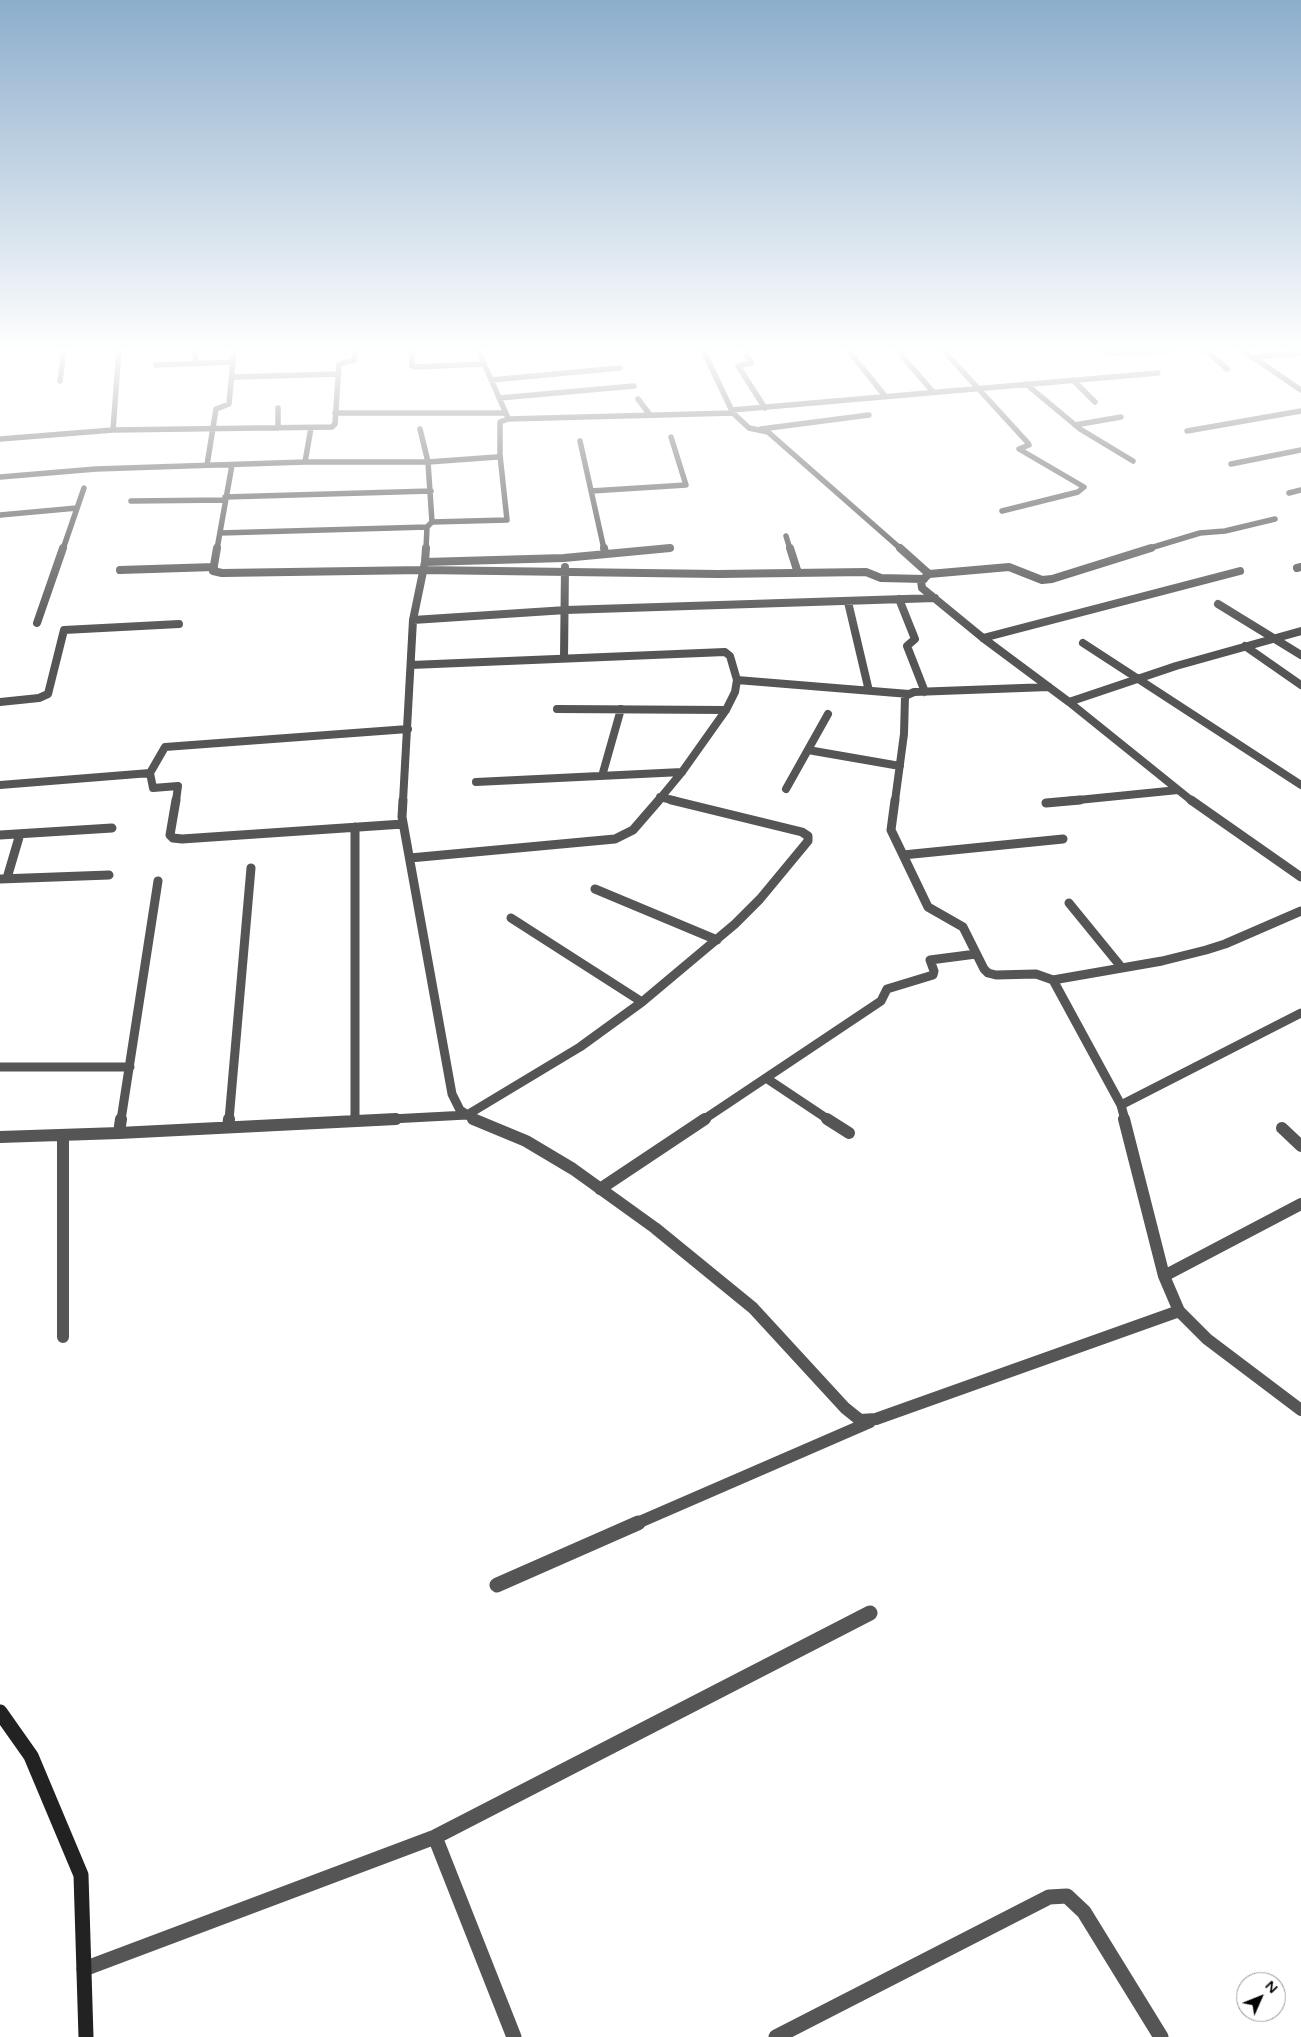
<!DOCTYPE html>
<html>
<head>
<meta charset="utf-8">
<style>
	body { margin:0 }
	#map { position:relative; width:1301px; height:2037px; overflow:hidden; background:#fff; font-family:"Varela Round",sans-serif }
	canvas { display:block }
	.north { position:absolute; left:1236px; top:1972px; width:50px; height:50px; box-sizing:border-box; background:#fff; border:1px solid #999; border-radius:50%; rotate:46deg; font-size:14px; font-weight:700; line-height:20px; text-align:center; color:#000 }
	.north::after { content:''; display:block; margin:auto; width:18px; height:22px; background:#000; clip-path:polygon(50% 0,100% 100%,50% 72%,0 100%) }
</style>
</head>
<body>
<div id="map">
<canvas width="1301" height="2037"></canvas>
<div class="north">N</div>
</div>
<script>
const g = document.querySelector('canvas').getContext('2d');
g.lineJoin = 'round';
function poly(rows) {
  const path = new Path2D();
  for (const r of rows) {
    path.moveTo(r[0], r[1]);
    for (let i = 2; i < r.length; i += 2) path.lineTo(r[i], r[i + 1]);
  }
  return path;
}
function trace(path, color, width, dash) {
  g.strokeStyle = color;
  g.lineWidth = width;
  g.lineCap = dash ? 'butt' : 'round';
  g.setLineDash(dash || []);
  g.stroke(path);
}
trace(poly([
	[412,350,412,366,415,367,484,364],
	[478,350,508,418],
	[703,350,733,413,749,428,768,432,901,549],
	[744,350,751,363,738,366,765,408],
	[848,350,885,396],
	[897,350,933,392],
	[943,350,1028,443,1029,445,1019,449,1084,487,1078,492,1002,511],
	[1102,350,1113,353,1171,350],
	[1206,350,1227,369],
	[1242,350,1301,390],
	[1252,357,1301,353],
	[195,364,196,350],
	[156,365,233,362],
	[233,377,339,374],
	[491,380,620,368],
	[1073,380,1095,402],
	[60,381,64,350],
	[1026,384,1080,429,1133,461],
	[499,398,634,386],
	[638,399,650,415],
	[278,408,278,428],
	[732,410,1158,373],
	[335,413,505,413],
	[1075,425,1121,417],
	[761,429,869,415],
	[113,430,119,350],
	[1187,431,1301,411],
	[0,439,113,430,332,427,335,424,339,364,355,360,355,350],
	[580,441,604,549],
	[305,462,311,428],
	[1231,464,1301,450],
	[207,465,216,409,229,404,234,350],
	[0,477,96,469,305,462,428,462,420,429],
	[591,491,686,485,671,437],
	[1289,493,1301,490],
	[225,497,431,491],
	[131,501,225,500],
	[0,515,77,508],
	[432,522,507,520,500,455],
	[220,533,427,527],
	[786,536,790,549],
	[63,549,84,488],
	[217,549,232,465],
	[426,549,427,527,432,522,428,462,497,457,500,455,500,422,508,419,733,413],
	[657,549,671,548],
	[1147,549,1200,533,1225,531,1275,519]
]), '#555', 5.5);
trace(poly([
	[217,548,213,571,222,573,423,570,718,574,866,572,881,578,924,579],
	[604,548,605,553],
	[790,548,798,573],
	[900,548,929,574,921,581,922,588,983,638,1069,702,1192,801],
	[425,562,564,558,670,548],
	[1297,568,1301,567],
	[120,570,214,567],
	[929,574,1009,567,1042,580,1052,579,1151,548],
	[899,599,915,639,907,646,925,692],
	[848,602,869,691],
	[1218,604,1301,655],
	[413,620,566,610,935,598],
	[37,623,63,548],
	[983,638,1240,571],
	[1083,643,1301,785],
	[1245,646,1301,685],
	[564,658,565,567],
	[411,665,725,652,730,656,737,680,735,692,726,710,682,772,658,801],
	[737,680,909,694],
	[0,702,39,698,48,694,64,630,179,624],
	[1069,702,1176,666,1301,631],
	[557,709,726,710],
	[808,750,900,766],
	[602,776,621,709],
	[476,782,682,772],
	[0,785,150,773],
	[786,789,828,714],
	[660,797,676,801],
	[176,801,178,786,153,788,150,773,165,747,408,729],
	[403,801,413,620,425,562,426,548],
	[895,801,904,734,905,696,914,692,1049,687],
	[1068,801,1178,790]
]), '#555', 8);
trace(poly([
	[176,800,170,835,173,838,182,839,403,824],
	[403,800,402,817,452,1094,460,1110,475,1120],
	[895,800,891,830,928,907,963,927,984,969,988,973,996,975,1036,974,1053,980,1121,1105,1125,1120],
	[1191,800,1301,877],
	[1046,803,1080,800],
	[355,827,355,1120],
	[0,835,112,828],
	[903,855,1063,839],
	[410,858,615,839,633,830,659,800],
	[7,878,20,834],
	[0,879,109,875],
	[595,889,717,940],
	[1069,903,1122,968],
	[511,918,642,1002],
	[1053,980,1162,961,1206,950,1225,944,1301,911],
	[0,1067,130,1067],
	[766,1078,829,1120],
	[1121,1105,1301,1013],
	[121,1120,158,881],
	[229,1120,251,868],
	[372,1120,467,1115,580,1047,642,1002,735,924,760,899,808,841,808,836,802,832,671,800],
	[703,1120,881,1001,887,989,933,975,934,971,930,960,976,954]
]), '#555', 9);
trace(poly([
	[355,1119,355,1121],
	[473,1119,526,1141,573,1169,655,1228,753,1308,845,1408,860,1420,876,1419,1179,1311],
	[827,1119,849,1133],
	[1124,1119,1164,1276,1179,1311,1207,1339,1301,1410],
	[228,1127,229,1119],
	[1282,1128,1301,1146],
	[119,1133,121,1119],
	[63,1135,63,1337],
	[0,1137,119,1133,396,1119],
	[600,1189,705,1119],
	[1164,1276,1301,1204],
	[635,1524,870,1422]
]), '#555', 12);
trace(poly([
	[497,1585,638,1523],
	[435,1837,514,2037],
	[84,1969,435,1837,870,1613],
	[776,2037,1049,1897,1067,1896,1084,1912,1161,2037]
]), '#555', 15);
trace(poly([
	[0,1712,31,1756,81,1875,86,2037]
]), '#222', 15);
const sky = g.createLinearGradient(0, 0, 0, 636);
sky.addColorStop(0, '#8cadcc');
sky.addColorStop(0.55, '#fff');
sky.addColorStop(1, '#ffffff00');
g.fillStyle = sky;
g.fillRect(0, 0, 1301, 636);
</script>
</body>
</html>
